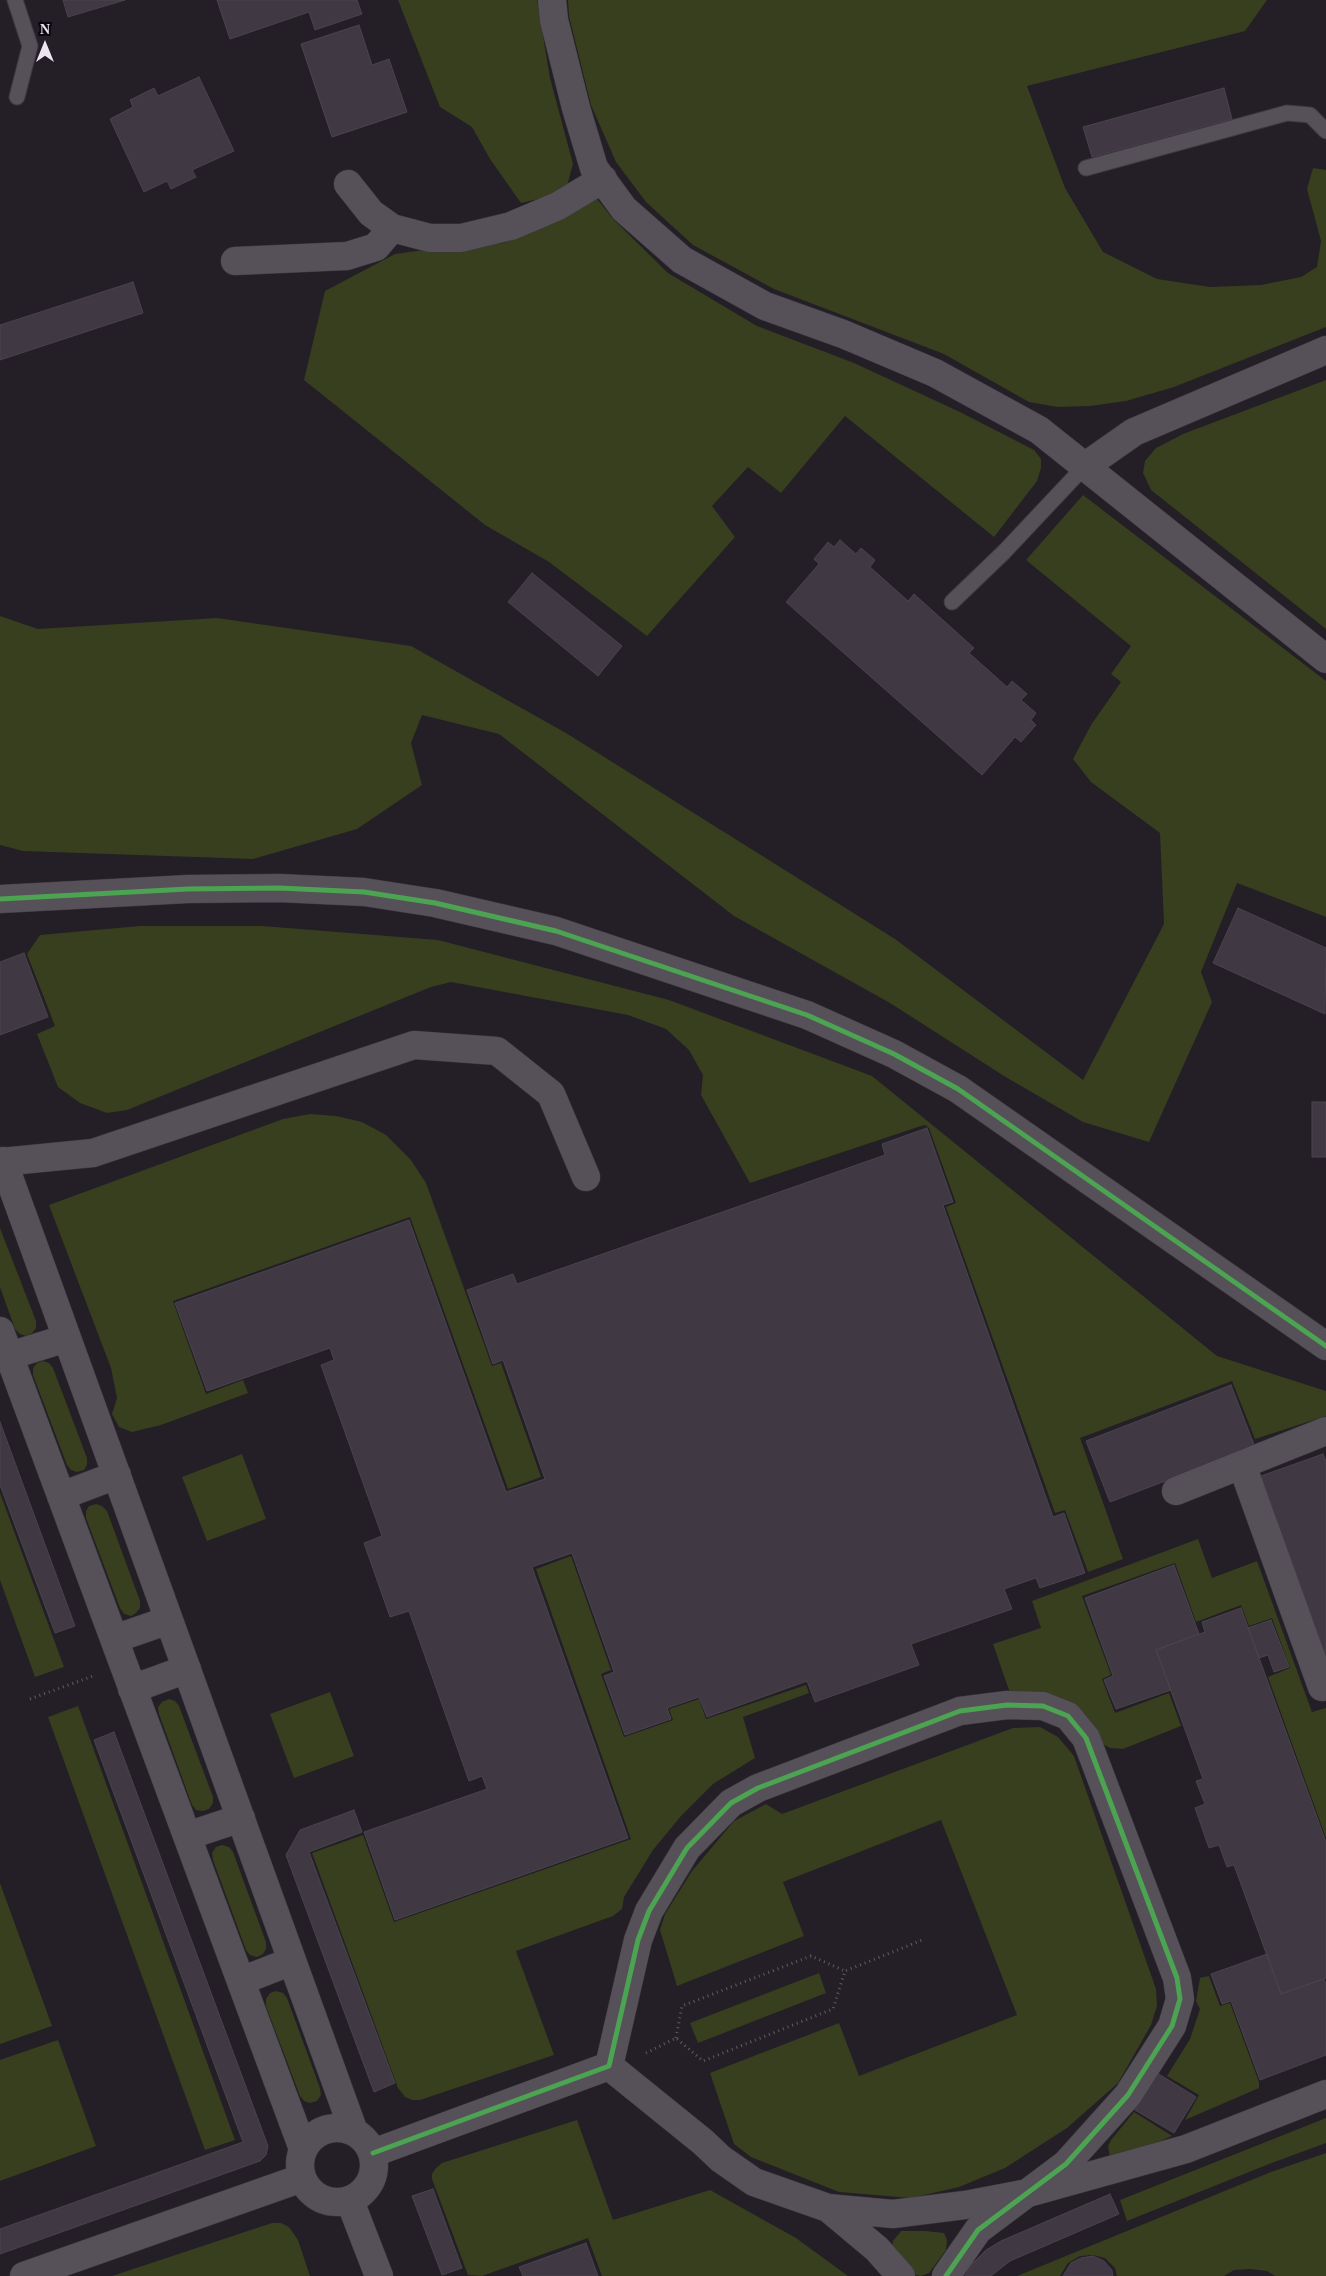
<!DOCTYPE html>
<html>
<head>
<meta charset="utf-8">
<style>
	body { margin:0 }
	#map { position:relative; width:1326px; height:2276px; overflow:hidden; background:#241e26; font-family:"Times New Roman",serif }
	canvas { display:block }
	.north { position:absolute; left:20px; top:20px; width:50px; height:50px; -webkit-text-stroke:4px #0b070e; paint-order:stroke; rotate:0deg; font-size:14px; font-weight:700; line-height:20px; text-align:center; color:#ede5f0 }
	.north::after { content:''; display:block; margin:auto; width:18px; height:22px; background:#ede5f0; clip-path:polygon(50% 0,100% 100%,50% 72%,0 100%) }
</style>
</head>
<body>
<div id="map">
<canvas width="1326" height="2276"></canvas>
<div class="north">N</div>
</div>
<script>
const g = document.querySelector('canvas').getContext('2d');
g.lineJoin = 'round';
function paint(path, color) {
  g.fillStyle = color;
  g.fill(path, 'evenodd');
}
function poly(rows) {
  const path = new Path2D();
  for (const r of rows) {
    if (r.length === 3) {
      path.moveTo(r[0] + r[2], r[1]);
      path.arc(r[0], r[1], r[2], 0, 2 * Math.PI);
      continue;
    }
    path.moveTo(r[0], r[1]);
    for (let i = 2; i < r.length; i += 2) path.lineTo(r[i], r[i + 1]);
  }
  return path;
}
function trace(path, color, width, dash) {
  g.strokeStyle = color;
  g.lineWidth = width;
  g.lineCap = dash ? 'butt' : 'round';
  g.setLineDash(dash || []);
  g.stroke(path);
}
paint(poly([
	[398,0,537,0,550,78,573,164,567,186,543,198,521,203,490,159,472,127,440,107],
	[568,0,1267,0,1245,31,1027,86,1065,188,1103,252,1157,279,1210,287,1261,285,1301,277,1317,267,1321,241,1307,189,1313,168,1326,170,1326,327,1174,387,1126,401,1090,406,1058,407,1029,402,944,354,774,289,693,245,646,202,616,162,591,105,569,16],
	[597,199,614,220,668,273,757,326,854,363,960,412,1034,450,1041,459,1041,468,1037,481,994,537,845,416,781,493,748,467,712,506,735,537,647,636,549,562,485,525,304,380,325,291,395,254,424,250,504,243,557,221],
	[1326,380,1326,629,1151,490,1143,473,1145,461,1156,448,1183,434],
	[1083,495,1326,681,1326,917,1237,883,1201,972,1212,1002,1149,1142,1083,1122,1004,1076,890,1003,734,916,499,734,422,715,411,743,422,785,357,829,253,859,23,851,0,845,0,616,38,629,217,618,411,646,566,733,895,939,1083,1080,1164,924,1160,833,1091,782,1073,759,1091,725,1121,682,1111,674,1131,646,1026,560],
	[140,926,262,926,438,940,669,1000,872,1076,1217,1356,1326,1391,1326,1416,1255,1439,1232,1381,1080,1438,1123,1559,1088,1572,1065,1510,1055,1513,946,1207,956,1203,929,1128,927,1126,924,1125,750,1183,701,1095,703,1075,689,1050,666,1029,628,1015,451,982,431,987,127,1110,107,1113,80,1103,58,1087,37,1034,55,1026,27,954,40,935],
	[310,1114,336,1116,362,1122,386,1135,411,1160,426,1183,492,1366,501,1363,541,1477,508,1489,410,1217,173,1301,206,1394,243,1380,248,1393,161,1425,132,1432,119,1427,112,1414,117,1398,111,1368,49,1205,283,1119],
	[0,1228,36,1321,36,1328,32,1333,26,1336,20,1334,15,1329,0,1287],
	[43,1361,49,1363,53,1368,87,1458,87,1465,84,1470,77,1472,71,1470,67,1465,33,1375,33,1368,37,1363],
	[242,1454,266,1519,207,1541,182,1477],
	[0,1493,64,1667,35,1677,0,1580],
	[96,1504,102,1506,107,1511,140,1601,140,1608,136,1613,131,1616,124,1614,120,1608,86,1518,86,1511,89,1506],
	[1198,1539,1212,1578,1257,1561,1312,1712,1326,1708,1326,1838,1268,1677,1290,1668,1272,1618,1249,1626,1241,1605,1196,1622,1175,1563,1082,1596,1111,1675,1102,1679,1115,1713,1169,1693,1181,1726,1123,1749,1110,1748,1010,1693,993,1644,1041,1628,1032,1601],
	[571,1556,611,1670,601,1674,624,1737,673,1720,669,1709,699,1699,706,1719,806,1685,809,1693,743,1717,755,1758,713,1784,681,1816,653,1850,624,1897,622,1909,613,1916,516,1951,554,2055,420,2100,412,2100,405,2097,398,2088,312,1853,363,1835,394,1922,631,1839,536,1569],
	[330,1692,354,1756,294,1778,270,1714],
	[169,1699,175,1701,179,1706,213,1797,213,1803,209,1809,203,1811,196,1810,192,1805,159,1714,158,1707,162,1702],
	[78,1706,235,2140,205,2150,48,1717],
	[1040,1727,1058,1737,1074,1756,1156,1989,1157,2006,1151,2025,1118,2083,1067,2128,1005,2168,959,2187,911,2198,839,2192,751,2157,734,2144,710,2073,839,2023,859,2076,1017,2015,941,1820,783,1882,804,1936,677,1986,660,1930,665,1914,692,1871,734,1821,766,1804,782,1814,1013,1728],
	[222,1845,229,1847,233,1852,266,1942,266,1949,263,1954,257,1957,250,1955,246,1950,213,1860,212,1853,216,1847],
	[0,1883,52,2026,0,2044],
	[819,1973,826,1993,698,2043,690,2023],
	[1209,1976,1220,2006,1230,2003,1259,2082,1259,2088,1185,2120,1199,2095,1167,2076,1190,2039,1200,2009,1196,2001,1200,1978],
	[276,1991,283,1993,287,1998,320,2088,321,2095,317,2101,310,2103,304,2101,300,2096,266,2006,266,1999,270,1993],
	[58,2040,96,2146,0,2181,0,2060],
	[1134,2112,1172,2136,1124,2157,1110,2157,1108,2146,1111,2140],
	[1326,2118,1326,2143,1269,2164,1127,2221,1120,2200],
	[577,2120,613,2220,710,2190,796,2238,848,2276,602,2276,588,2238,482,2276,468,2275,432,2179,432,2174,436,2168,442,2163],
	[1326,2153,1326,2276,1275,2276,1267,2271,1250,2269,1234,2270,1224,2276,1117,2276,1115,2268,1105,2258,1093,2255,1080,2256,1068,2263,1060,2276,1017,2276,1271,2172],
	[272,2223,281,2223,289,2227,298,2240,310,2276,112,2276],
	[901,2231,925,2231,944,2233,947,2240,946,2250,929,2273,921,2276,910,2274,892,2247,893,2241]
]), '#373f1e');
const building = poly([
	[63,0,125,0,68,17,63,0],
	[217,0,357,0,362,14,315,30,309,12,230,39,217,0],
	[359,25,372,65,389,59,407,112,332,137,301,44,359,25],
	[199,77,234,151,192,170,196,177,171,189,167,181,144,192,110,119,133,107,130,100,154,88,158,96,199,77],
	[1224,88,1232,119,1092,157,1083,127,1224,88],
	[133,282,143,313,0,360,0,325,133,282],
	[840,540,856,554,861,548,875,560,870,567,908,601,914,594,974,648,969,653,1007,687,1012,681,1027,694,1021,700,1036,713,1031,720,1036,725,1021,742,1015,737,982,775,786,602,819,564,814,559,828,542,834,547,840,540],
	[532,573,622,646,598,676,508,602,532,573],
	[1238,908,1326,948,1325,1014,1213,963,1238,908],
	[24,953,48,1017,0,1035,0,962,24,953],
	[1312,1102,1326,1102,1326,1157,1312,1157,1312,1102],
	[927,1128,953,1202,943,1205,1053,1517,1064,1513,1085,1573,1040,1588,1036,1578,1004,1589,1012,1609,911,1644,919,1665,815,1702,807,1681,707,1717,699,1697,667,1708,671,1719,625,1735,604,1676,614,1672,572,1553,532,1567,628,1838,395,1920,364,1832,487,1789,482,1776,469,1781,409,1611,390,1617,364,1543,382,1536,321,1365,334,1360,330,1348,207,1391,175,1303,409,1220,506,1492,545,1479,503,1360,493,1364,467,1290,513,1274,517,1284,885,1155,882,1144,927,1128],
	[1231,1385,1255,1447,1110,1502,1086,1441,1231,1385],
	[0,1422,75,1626,55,1633,0,1485,0,1422],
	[1323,1454,1326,1461,1326,1656,1261,1476,1323,1454],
	[1174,1565,1199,1634,1156,1650,1171,1690,1116,1709,1104,1680,1113,1676,1085,1598,1174,1565],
	[1241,1608,1326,1842,1326,1978,1281,1994,1234,1865,1227,1867,1219,1845,1209,1848,1195,1808,1205,1804,1196,1781,1203,1779,1156,1650,1205,1632,1202,1622,1241,1608],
	[1271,1620,1289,1667,1274,1672,1268,1655,1259,1658,1248,1628,1271,1620],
	[114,1732,268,2146,266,2155,260,2161,0,2254,0,2229,243,2142,94,1740,114,1732],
	[354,1810,362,1832,309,1852,395,2083,374,2092,286,1855,300,1830,354,1810],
	[1267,1954,1281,1994,1324,1979,1326,1984,1326,2055,1260,2080,1231,2001,1222,2004,1211,1974,1267,1954],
	[1157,2073,1196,2097,1174,2133,1135,2110,1157,2073],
	[433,2189,462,2268,442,2275,412,2196,433,2189],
	[1110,2194,1119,2214,1010,2261,991,2276,965,2276,971,2265,986,2250,1001,2241,1110,2194],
	[586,2243,598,2276,523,2276,519,2267,586,2243],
	[1093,2256,1104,2261,1112,2270,1113,2276,1063,2276,1071,2263,1081,2258,1093,2256]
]);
paint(building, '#403843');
trace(building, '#4a444c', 1);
const service = poly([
	[15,0,30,46,17,97],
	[1086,168,1287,113,1310,115,1326,131],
	[952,602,1004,552,1084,467]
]);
const minor = poly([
	[552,0,554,20,576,108,594,168,624,209,682,260,765,306,843,334,935,373,1039,430,1326,659],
	[348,184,371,213,392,228,430,238,461,238,511,226,558,206,603,179],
	[235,261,347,256,376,247,392,228],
	[1084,467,1134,432,1326,350],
	[3,1161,354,2132],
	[0,1162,93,1153,414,1045,497,1051,551,1094,586,1177],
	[0,1331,303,2149],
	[9,1356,67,1338],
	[1242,1465,1322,1687],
	[1176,1491,1326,1431],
	[61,1496,117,1475],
	[114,1639,169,1620],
	[132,1689,187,1669],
	[187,1836,241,1818],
	[241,1981,292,1961],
	[609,2066,703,2142,721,2159,754,2182,828,2208,893,2214,965,2205,1028,2193,1186,2149,1326,2094],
	[337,2165,37],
	[373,2153,609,2066,638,1940,649,1911,687,1848,731,1803,758,1788,960,1711,1007,1705,1043,1706,1068,1716,1086,1738,1177,1978,1180,1999,1172,2026,1128,2095,1066,2164,978,2230,946,2276],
	[350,2201,379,2276],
	[828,2208,877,2249,901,2276],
	[24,2276,302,2178]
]);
const tertiary = poly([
	[0,899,188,889,279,888,364,892,435,903,556,931,807,1015,894,1054,958,1089,1326,1346]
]);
trace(service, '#3e3940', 17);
trace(minor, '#3e3940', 29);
trace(tertiary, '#3e3940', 29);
trace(poly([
	[30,1699,93,1676],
	[676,2038,682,2006,811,1956,845,1971],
	[646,2053,676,2038,703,2061,833,2009,845,1971,925,1939]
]), '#605c62', 3, [1, 4]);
trace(service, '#565058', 15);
trace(minor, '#565058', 28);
trace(tertiary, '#565058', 28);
trace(poly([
	[0,899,188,889,279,888,364,892,435,903,556,931,807,1015,894,1054,958,1089,1326,1346],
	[373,2153,609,2066,638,1940,649,1911,687,1848,731,1803,758,1788,960,1711,1007,1705,1043,1706,1068,1716,1086,1738,1177,1978,1180,1999,1172,2026,1128,2095,1066,2164,978,2230,946,2276]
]), '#4ca352', 5);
</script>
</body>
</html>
